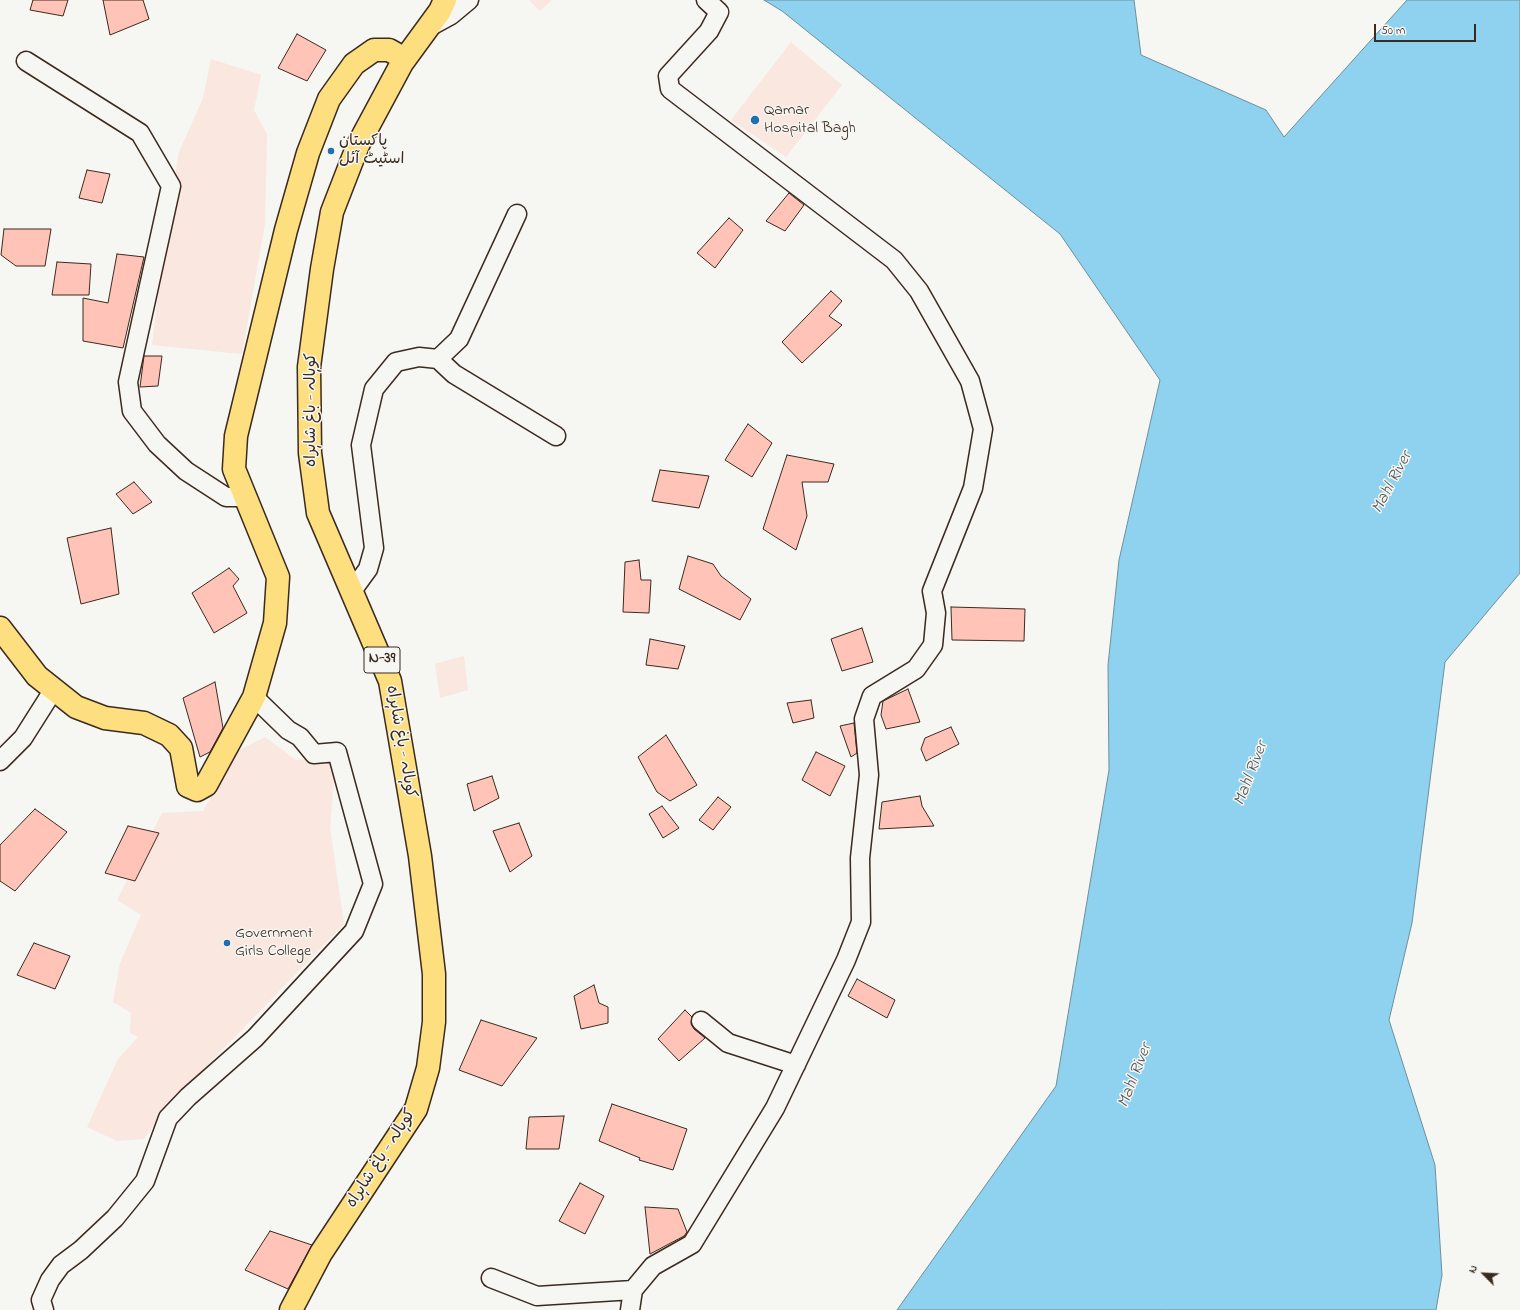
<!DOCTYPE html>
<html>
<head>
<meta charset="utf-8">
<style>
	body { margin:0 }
	#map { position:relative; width:1520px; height:1310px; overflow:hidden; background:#f6f6f2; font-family:"Indie Flower",sans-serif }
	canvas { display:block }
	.north { position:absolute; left:1464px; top:1254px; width:40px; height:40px; -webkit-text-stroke:3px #f6f6f2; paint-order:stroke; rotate:294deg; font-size:11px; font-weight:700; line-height:16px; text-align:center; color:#3b2a1e }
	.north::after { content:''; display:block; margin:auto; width:14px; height:18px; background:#3b2a1e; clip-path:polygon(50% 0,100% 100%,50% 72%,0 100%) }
	.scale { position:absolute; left:1374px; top:24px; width:102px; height:18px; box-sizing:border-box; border:2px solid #3b2a1e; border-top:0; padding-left:5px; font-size:12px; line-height:14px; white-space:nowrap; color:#3b2a1e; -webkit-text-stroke:3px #f6f6f2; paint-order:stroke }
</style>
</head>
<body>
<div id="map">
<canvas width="1520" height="1310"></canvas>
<div class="north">N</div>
<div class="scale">50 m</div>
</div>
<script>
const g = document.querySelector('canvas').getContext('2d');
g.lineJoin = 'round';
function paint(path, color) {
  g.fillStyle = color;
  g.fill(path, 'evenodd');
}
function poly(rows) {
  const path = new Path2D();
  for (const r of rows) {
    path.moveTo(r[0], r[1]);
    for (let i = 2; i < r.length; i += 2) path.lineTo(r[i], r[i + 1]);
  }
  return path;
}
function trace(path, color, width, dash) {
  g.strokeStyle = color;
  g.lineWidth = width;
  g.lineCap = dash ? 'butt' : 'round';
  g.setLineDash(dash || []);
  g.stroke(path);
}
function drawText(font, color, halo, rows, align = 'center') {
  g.font = font + ' "Indie Flower","Playpen Sans Arabic",sans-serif';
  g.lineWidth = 3;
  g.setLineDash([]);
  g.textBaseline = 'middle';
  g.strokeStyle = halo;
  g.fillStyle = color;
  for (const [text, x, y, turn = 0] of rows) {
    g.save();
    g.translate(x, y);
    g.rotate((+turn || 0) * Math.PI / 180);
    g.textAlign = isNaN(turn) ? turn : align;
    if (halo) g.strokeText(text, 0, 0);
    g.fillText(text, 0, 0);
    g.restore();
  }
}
paint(poly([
	[529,0,552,0,540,11],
	[791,42,842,85,786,157,731,120],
	[211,59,261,75,254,110,267,134,265,224,242,354,152,345,164,244,179,152,203,98],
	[464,656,468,690,440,698,435,664],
	[265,737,296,760,336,756,330,827,344,924,165,1109,144,1139,117,1141,87,1127,118,1059,138,1037,130,1033,131,1013,113,1002,120,963,141,915,117,900,162,813,203,811,238,751]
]), '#f9e7e0');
const water = poly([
	[764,0,1134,0,1141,55,1266,110,1284,137,1407,0,1520,0,1520,573,1445,662,1412,923,1389,1020,1435,1165,1442,1275,1436,1310,897,1310,1056,1086,1109,770,1108,665,1119,560,1160,380,1060,234,782,11,764,0]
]);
paint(water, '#8ed2ef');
trace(water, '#6d8f9b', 1);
const building = poly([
	[33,0,68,0,63,16,30,10,33,0],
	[103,0,143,0,149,19,110,35,103,0],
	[297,34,326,50,307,81,278,68,297,34],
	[87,170,110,174,102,203,79,198,87,170],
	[789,193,804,205,785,231,766,221,789,193],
	[729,218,743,230,715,268,697,253,729,218],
	[4,229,51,229,45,266,16,266,1,255,4,229],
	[117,254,144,257,123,348,83,341,83,298,108,303,117,254],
	[57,262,91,264,89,295,52,295,57,262],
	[831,291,842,301,829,316,842,325,802,363,782,342,831,291],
	[144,356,162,356,158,386,140,387,144,356],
	[748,424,772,443,752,477,725,460,748,424],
	[787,455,834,464,828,482,802,482,807,516,796,550,763,529,787,455],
	[660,470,709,476,699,508,652,501,660,470],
	[134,482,152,502,133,514,116,494,134,482],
	[111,528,119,594,81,604,67,538,111,528],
	[688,556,713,564,721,576,751,599,740,620,679,589,688,556],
	[639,560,641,580,651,580,649,613,623,612,625,562,639,560],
	[229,568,239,579,233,586,247,613,214,633,192,593,229,568],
	[951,607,1025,609,1024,641,952,640,951,607],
	[862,628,873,662,842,671,831,639,862,628],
	[650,639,685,646,678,669,646,665,650,639],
	[215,682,223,728,210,752,200,757,183,698,215,682],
	[908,689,920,722,886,729,881,715,883,701,908,689],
	[811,700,814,718,793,723,787,703,811,700],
	[854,723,857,753,851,757,840,726,854,723],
	[951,727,959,744,926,761,921,749,925,738,951,727],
	[666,735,697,785,670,801,657,792,638,757,666,735],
	[816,752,845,766,830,796,802,780,816,752],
	[492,776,499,798,474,811,467,784,492,776],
	[920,796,922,806,934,826,879,829,882,802,920,796],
	[718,797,731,807,713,830,699,820,718,797],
	[662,806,679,828,663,838,649,814,662,806],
	[35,809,67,832,15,891,0,881,0,845,35,809],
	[519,823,532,856,510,872,493,831,519,823],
	[128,826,159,833,135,881,105,873,128,826],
	[34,943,70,956,55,989,17,975,34,943],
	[857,979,895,1000,887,1018,848,996,857,979],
	[594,985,599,1003,608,1007,608,1023,581,1029,574,996,594,985],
	[685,1010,692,1017,691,1024,694,1029,705,1038,679,1061,658,1039,685,1010],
	[481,1020,537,1038,502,1086,459,1070,481,1020],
	[612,1104,687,1129,673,1170,639,1160,640,1158,599,1141,612,1104],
	[564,1116,559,1149,526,1149,529,1117,564,1116],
	[580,1183,604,1196,585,1234,559,1221,580,1183],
	[645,1207,678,1209,687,1232,684,1236,650,1254,645,1207],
	[270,1231,312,1245,288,1289,245,1270,270,1231]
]);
paint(building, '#ffc4b7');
trace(building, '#3b2a1e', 1);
const minor = poly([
	[429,27,451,15,469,0],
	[26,61,140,133,171,186,128,382,132,411,157,444,186,471,226,497,246,497],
	[438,359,459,339,517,214],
	[352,591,368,569,374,548,361,445,374,389,396,362,419,357,438,359,454,374,556,436],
	[0,761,23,738,54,689],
	[701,1021,728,1043,796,1065],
	[491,1278,537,1296,633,1290],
	[44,1310,41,1300,50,1280,61,1265,81,1250,115,1218,145,1181,168,1118,188,1097,255,1038,354,931,373,884,337,752,314,754,300,737,288,730,254,697],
	[630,1310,633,1290,653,1266,692,1244,775,1108,846,960,861,922,860,858,869,775,864,719,872,696,916,669,933,645,936,613,932,591,973,488,983,429,970,381,919,291,894,260,670,89,668,76,709,31,719,12,706,0]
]);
const major = poly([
	[0,628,37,676,76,707,105,718,144,723,169,735,181,748,188,786,197,790,206,785,254,697,275,623,278,577,234,469,236,436,286,230,308,153,329,99,354,64,374,50,389,50,405,59],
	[291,1310,321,1253,416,1109,428,1068,434,1022,434,974,420,856,390,681,318,513,310,453,309,367,322,269,332,212,358,145,402,63,440,11,445,0]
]);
trace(minor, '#3b2a1e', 21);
trace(major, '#3b2a1e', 25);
trace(minor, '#f6f6f2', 18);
trace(major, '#fddf80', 22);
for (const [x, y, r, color] of [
	[755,120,5,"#1f6fb2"],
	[331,151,4,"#1f6fb2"],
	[227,943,4,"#1f6fb2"]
]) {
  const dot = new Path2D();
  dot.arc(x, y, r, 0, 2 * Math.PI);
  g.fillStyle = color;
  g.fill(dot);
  trace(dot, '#f6f6f2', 1.5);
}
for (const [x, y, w] of [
	[382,660,36]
]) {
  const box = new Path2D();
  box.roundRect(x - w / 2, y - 13, w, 26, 3);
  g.fillStyle = '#f6f6f2';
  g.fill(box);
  trace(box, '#3b2a1e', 1);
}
drawText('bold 15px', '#3b2a1e', null, [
	["N-39",382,660]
]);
drawText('16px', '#3b2a1e', '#f6f6f2', [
	["Qamar",764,111],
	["Hospital Bagh",764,129],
	["پاکستان",339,142],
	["اسٹیٹ آئل",339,160],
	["Government",235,934],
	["Girls College",235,952]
], 'left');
drawText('16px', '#3b2a1e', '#f6f6f2', [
	["کوہالہ - باغ شاہراہ",312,410,-90],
	["کوہالہ - باغ شاہراہ",400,742,80],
	["کوہالہ - باغ شاہراہ",382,1159,-57]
]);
drawText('italic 17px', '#505452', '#f6f6f2', [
	["Mahl River",1393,483,-62],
	["Mahl River",1252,774,-69],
	["Mahl River",1136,1076,-69]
]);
</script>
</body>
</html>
